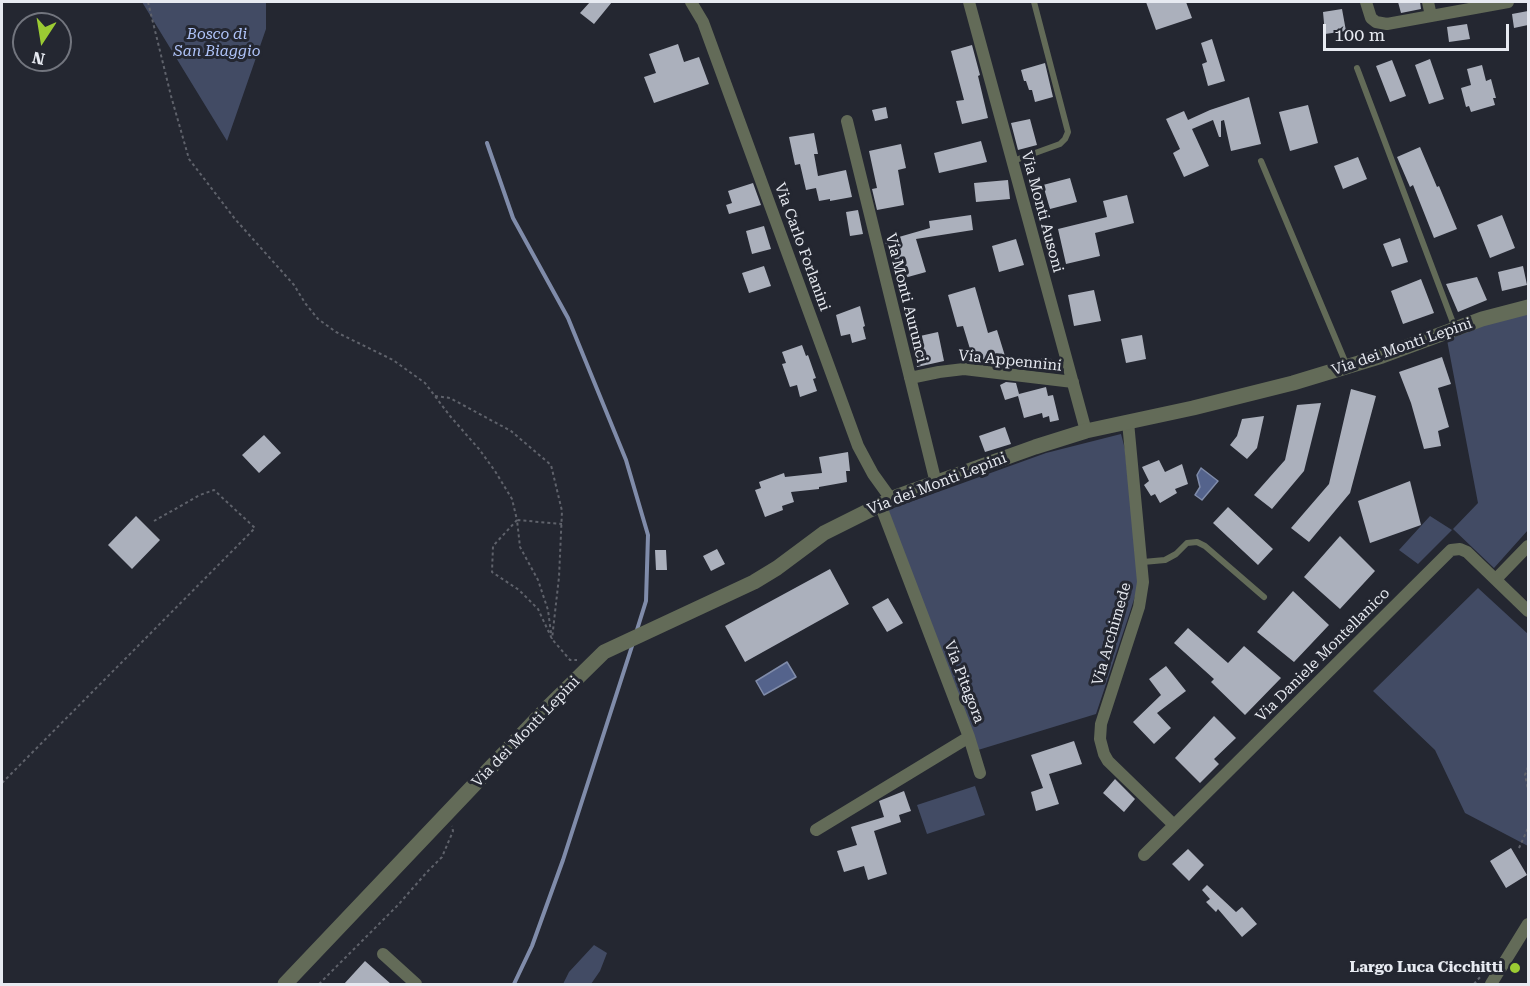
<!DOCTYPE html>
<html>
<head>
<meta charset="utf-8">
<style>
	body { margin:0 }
	#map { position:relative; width:1530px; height:986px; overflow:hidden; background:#242731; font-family:"Roboto Serif",serif }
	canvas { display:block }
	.frame { position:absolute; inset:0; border:3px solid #e7eaf1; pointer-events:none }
	.north { position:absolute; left:12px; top:12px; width:60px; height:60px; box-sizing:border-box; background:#242731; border:2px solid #72757e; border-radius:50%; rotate:192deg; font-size:16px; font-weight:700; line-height:24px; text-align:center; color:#e7eaf1 }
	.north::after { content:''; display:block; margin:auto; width:21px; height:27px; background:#9bcb33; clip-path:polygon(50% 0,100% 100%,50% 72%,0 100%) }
	.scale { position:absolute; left:1323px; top:24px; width:186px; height:27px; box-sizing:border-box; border:3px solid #e7eaf1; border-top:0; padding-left:8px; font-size:18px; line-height:21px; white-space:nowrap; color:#e7eaf1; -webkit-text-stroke:4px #242731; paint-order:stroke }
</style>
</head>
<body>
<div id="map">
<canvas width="1530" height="986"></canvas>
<div class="frame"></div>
<div class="north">N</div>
<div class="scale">100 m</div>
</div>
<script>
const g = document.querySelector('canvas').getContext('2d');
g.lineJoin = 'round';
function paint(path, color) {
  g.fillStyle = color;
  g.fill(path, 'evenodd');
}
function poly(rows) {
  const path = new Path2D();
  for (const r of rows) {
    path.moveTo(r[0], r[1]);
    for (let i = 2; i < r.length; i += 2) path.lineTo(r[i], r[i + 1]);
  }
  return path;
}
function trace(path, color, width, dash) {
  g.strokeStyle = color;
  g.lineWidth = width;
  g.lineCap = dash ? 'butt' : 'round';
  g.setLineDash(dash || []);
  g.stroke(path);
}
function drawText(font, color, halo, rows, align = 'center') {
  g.font = font + ' "Roboto Serif",serif';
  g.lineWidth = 6;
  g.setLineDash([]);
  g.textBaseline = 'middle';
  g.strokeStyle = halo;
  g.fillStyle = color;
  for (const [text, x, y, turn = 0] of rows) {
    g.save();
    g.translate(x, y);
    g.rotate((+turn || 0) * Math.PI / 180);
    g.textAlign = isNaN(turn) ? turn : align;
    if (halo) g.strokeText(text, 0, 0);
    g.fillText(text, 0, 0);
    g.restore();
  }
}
paint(poly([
	[142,2,266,2,266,29,227,141],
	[1528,313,1528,530,1494,568,1453,529,1478,503,1447,340,1483,324],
	[1121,434,1125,449,1138,574,1137,590,1129,615,1096,714,978,750,888,510,1046,453],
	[1430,516,1452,530,1418,564,1399,550],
	[1478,588,1528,634,1528,846,1465,813,1435,750,1373,691],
	[975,786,985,815,927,834,917,805],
	[594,945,607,953,600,971,591,984,563,984,569,972]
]), '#424b64');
const water = poly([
	[1201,468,1218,481,1202,500,1195,495,1200,487,1197,475,1201,468],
	[787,662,796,677,764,695,756,681,787,662]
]);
paint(water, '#54638c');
trace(water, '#808caa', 1.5);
trace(poly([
	[487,143,513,218,568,318,626,460,648,535,646,601,636,633],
	[514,984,532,946,563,860,633,643]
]), '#808caa', 4);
paint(poly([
	[590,2,612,2,594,24,580,13],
	[1146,2,1186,2,1192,18,1156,30],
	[1398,2,1420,2,1421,9,1401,13],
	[1342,9,1346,31,1325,34,1323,12],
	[1528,11,1528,25,1514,28,1512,14],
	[1467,24,1470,39,1449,42,1447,27],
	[1212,39,1225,81,1208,86,1202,64,1207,62,1201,43],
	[678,44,684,62,699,57,709,84,654,103,644,77,656,73,649,54],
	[972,45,980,75,978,76,988,118,962,124,956,101,964,100,951,51],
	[1430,59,1444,99,1429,104,1415,65],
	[1392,60,1406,96,1390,102,1376,66],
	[1045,63,1053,97,1035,102,1032,90,1029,90,1026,81,1024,81,1021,70],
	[1482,65,1486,81,1491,79,1496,98,1493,98,1495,105,1471,112,1469,106,1466,107,1461,88,1471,85,1467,69],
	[1249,97,1261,144,1231,151,1224,120,1221,121,1221,137,1219,137,1213,120,1192,129,1209,166,1184,177,1173,153,1180,149,1166,119,1184,111,1188,120,1210,110],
	[1308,105,1318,143,1290,151,1279,112],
	[886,107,888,118,875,121,872,110],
	[1030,119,1037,145,1018,150,1011,123],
	[814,133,818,154,814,154,818,176,846,170,852,197,830,201,830,199,819,201,816,188,806,190,800,164,795,165,789,137],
	[981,141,987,162,939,173,934,153],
	[901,144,906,168,898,170,904,205,877,210,872,189,877,188,869,151],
	[1420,147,1437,187,1439,186,1457,229,1434,238,1413,185,1410,187,1397,157],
	[1358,157,1367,179,1343,189,1334,166],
	[1070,178,1077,202,1050,209,1043,185],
	[1008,180,1010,199,976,202,974,183],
	[753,183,761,205,729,214,726,205,732,203,728,191],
	[1127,195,1134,223,1095,233,1100,256,1066,264,1058,229,1107,217,1103,201],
	[858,210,863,234,850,236,846,212],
	[971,215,973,230,916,239,926,272,897,280,885,241,930,228,929,221],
	[1502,215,1515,248,1490,258,1477,225],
	[764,226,771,249,752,254,746,231],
	[1400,238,1408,262,1392,267,1383,244],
	[1016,239,1024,265,999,272,992,246],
	[764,266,771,286,749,293,742,273],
	[1523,266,1527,285,1502,291,1498,272],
	[1477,277,1487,300,1458,312,1446,284],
	[1421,279,1434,313,1403,324,1391,291],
	[975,287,988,333,997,330,1005,356,983,363,974,362,963,326,957,327,948,295],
	[1094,290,1101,321,1074,326,1068,295],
	[860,306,865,326,863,327,866,339,852,343,850,334,841,336,836,315],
	[938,332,944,361,917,367,911,338],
	[1142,335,1146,359,1126,363,1121,339],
	[802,345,806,356,808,355,816,378,813,379,817,391,800,397,797,385,790,387,782,364,786,363,782,352],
	[1442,357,1451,384,1438,388,1449,427,1438,431,1441,446,1424,449,1411,403,1399,372],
	[1026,358,1052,359,1052,371,1026,368],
	[1006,382,1016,383,1019,394,1046,387,1048,396,1053,395,1059,420,1050,422,1049,416,1043,418,1042,413,1024,418,1018,396,1005,400,1000,385],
	[1351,389,1376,396,1350,493,1309,542,1291,528,1329,484],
	[1321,403,1304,471,1272,509,1254,495,1285,460,1297,405],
	[1264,416,1257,448,1247,459,1230,445,1237,436,1242,419],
	[1005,427,1011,444,985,452,979,436],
	[264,435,281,453,259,473,242,455],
	[848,452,850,471,846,471,847,482,819,487,819,489,791,492,794,502,782,506,783,510,765,517,755,490,761,488,759,482,784,473,785,477,822,473,819,457],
	[1159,460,1165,472,1182,464,1188,484,1175,489,1177,493,1160,503,1155,494,1151,496,1144,485,1149,481,1142,467],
	[1410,481,1421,525,1370,543,1358,501],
	[1228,507,1273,549,1258,565,1213,523],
	[136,516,160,540,132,569,108,545],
	[1340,536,1375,571,1340,609,1304,577],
	[717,549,725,564,711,571,703,556],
	[655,550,666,550,667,570,656,570],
	[830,569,849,604,745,662,725,626],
	[1293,591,1329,625,1294,662,1257,632],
	[888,598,903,623,887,632,872,607],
	[1188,628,1228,663,1244,646,1281,678,1245,715,1211,682,1214,679,1174,643],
	[1166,666,1186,691,1157,713,1171,728,1154,744,1133,722,1161,695,1149,679],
	[1214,716,1236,738,1214,759,1219,764,1200,783,1175,758],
	[1074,741,1082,764,1049,774,1059,804,1036,811,1031,792,1043,788,1031,755],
	[1115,779,1135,799,1124,812,1103,793],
	[904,791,911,811,899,815,901,822,874,831,887,874,868,880,864,866,844,872,837,851,857,845,851,827,884,817,879,801],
	[1511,848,1527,875,1506,888,1490,861],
	[1188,849,1204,865,1189,881,1172,864],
	[1207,885,1236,912,1242,907,1257,924,1242,937,1218,909,1216,912,1206,902,1210,899,1202,890],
	[365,961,391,984,344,984]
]), '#abb0bc');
trace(poly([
	[148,2,171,96,189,159,235,219,294,285,305,303,318,319,336,332,393,360,425,383,450,416,479,449,495,471,512,499,517,520,493,546,492,572,519,590,538,609,552,639,570,660,577,660],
	[435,396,450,398,511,431,551,465,562,511,559,577,552,639],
	[551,633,548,610,538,580,520,547,517,520,562,524],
	[1528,767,1525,775,1528,789],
	[2,783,255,528,214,490,200,495,154,521],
	[1519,848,1528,828],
	[319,984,398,905,427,872,442,857,453,831,452,826],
	[1474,984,1481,976]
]), '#5f626b', 2, [3, 3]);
trace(poly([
	[1357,68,1455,328],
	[1013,161,1060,144,1065,139,1068,132,1034,2],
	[1261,161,1347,366],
	[1143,562,1165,560,1176,554,1187,543,1197,542,1205,546,1264,597]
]), '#636b58', 6);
trace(poly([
	[691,2,703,22,858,446,873,474,891,499],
	[969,2,1086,431],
	[1366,2,1371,18,1376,22,1387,24,1508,2],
	[1428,2,1431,16],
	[847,121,936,483],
	[910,378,939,372,964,369,1073,382],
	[1128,422,1143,582,1139,607,1101,724,1100,739,1104,754,1108,761,1174,825],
	[1496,579,1528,546],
	[969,737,980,773],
	[816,830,969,737,880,504],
	[1144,855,1451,550,1460,549,1467,552,1528,611],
	[383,954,416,984],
	[1491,984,1528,924]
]), '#636b58', 12);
trace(poly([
	[285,984,549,706,604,652,754,582,777,568,824,533,898,496,1035,447,1086,431,1193,408,1293,383,1382,356,1482,319,1528,307]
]), '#636b58', 15);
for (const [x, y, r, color] of [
	[1515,968,6,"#9bcb33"]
]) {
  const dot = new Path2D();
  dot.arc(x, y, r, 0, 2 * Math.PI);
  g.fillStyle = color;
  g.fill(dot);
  trace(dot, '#242731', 2);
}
drawText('italic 15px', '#afc3f8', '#242731', [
	["Bosco di",217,35],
	["San Biaggio",217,52]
]);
drawText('15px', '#e7eaf1', '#242731', [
	["Via Monti Ausoni",1042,212,75],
	["Via Carlo Forlanini",802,247,70],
	["Via Monti Aurunci",906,298,76],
	["Via dei Monti Lepini",1402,347,-19],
	["Via Appennini",1010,361,6],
	["Via dei Monti Lepini",937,484,-21],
	["Via Archimede",1112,634,-74],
	["Via Daniele Montellanico",1323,655,-45],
	["Via Pitagora",964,682,69],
	["Via dei Monti Lepini",526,732,-46]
]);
drawText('bold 15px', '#e7eaf1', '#242731', [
	["Largo Luca Cicchitti",1503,968]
], 'right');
</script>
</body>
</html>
